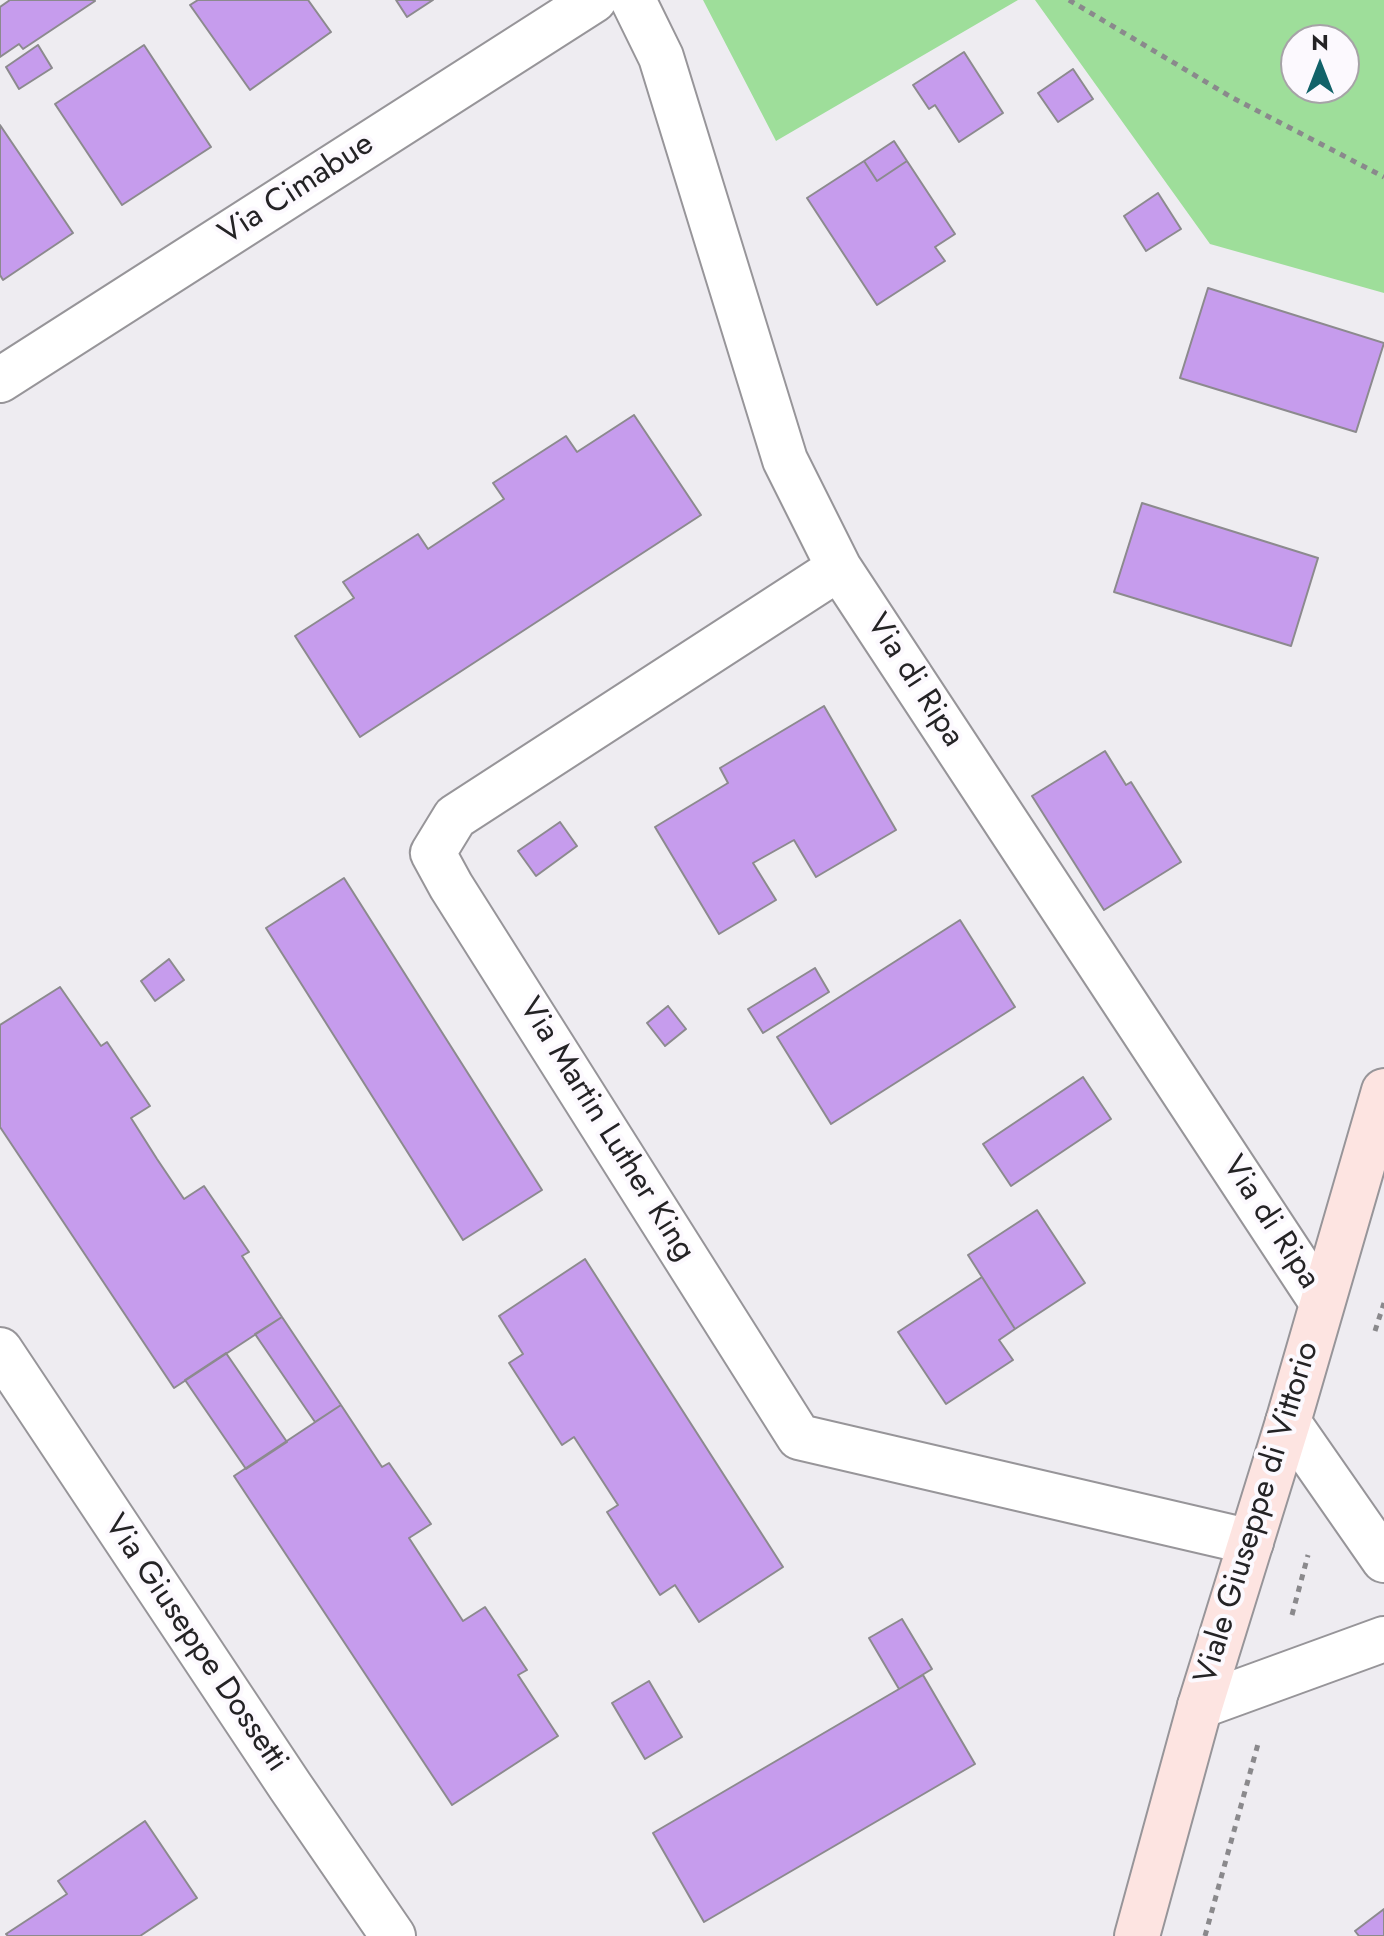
<!DOCTYPE html>
<html>
<head>
<meta charset="utf-8">
<style>
	body { margin:0 }
	#map { position:relative; width:1384px; height:1936px; overflow:hidden; background:#eeecf1; font-family:Jost,sans-serif }
	canvas { display:block }
	.north { position:absolute; left:1280px; top:24px; width:80px; height:80px; box-sizing:border-box; background:#fcf9fe; border:2px solid #a6a3a7; border-radius:50%; rotate:0deg; font-size:22px; font-weight:700; line-height:32px; text-align:center; color:#242325 }
	.north::after { content:''; display:block; margin:auto; width:28px; height:36px; background:#126269; clip-path:polygon(50% 0,100% 100%,50% 72%,0 100%) }
</style>
</head>
<body>
<div id="map">
<canvas width="1384" height="1936"></canvas>
<div class="north">N</div>
</div>
<script>
const g = document.querySelector('canvas').getContext('2d');
g.lineJoin = 'round';
function paint(path, color) {
  g.fillStyle = color;
  g.fill(path, 'evenodd');
}
function poly(rows) {
  const path = new Path2D();
  for (const r of rows) {
    path.moveTo(r[0], r[1]);
    for (let i = 2; i < r.length; i += 2) path.lineTo(r[i], r[i + 1]);
  }
  return path;
}
function trace(path, color, width, dash) {
  g.strokeStyle = color;
  g.lineWidth = width;
  g.lineCap = dash ? 'butt' : 'round';
  g.setLineDash(dash || []);
  g.stroke(path);
}
function drawText(font, color, halo, rows, align = 'center') {
  g.font = font + ' Jost,sans-serif';
  g.lineWidth = 8;
  g.setLineDash([]);
  g.textBaseline = 'middle';
  g.strokeStyle = halo;
  g.fillStyle = color;
  for (const [text, x, y, turn = 0] of rows) {
    g.save();
    g.translate(x, y);
    g.rotate((+turn || 0) * Math.PI / 180);
    g.textAlign = isNaN(turn) ? turn : align;
    if (halo) g.strokeText(text, 0, 0);
    g.fillText(text, 0, 0);
    g.restore();
  }
}
paint(poly([
	[703,0,1018,0,776,141],
	[1035,0,1384,0,1384,293,1210,244],
	[1296,40,1344,40,1344,88,1296,88]
]), '#9ede9a');
const building = poly([
	[10,0,94,0,95,1,23,49,19,44,0,57,0,7,10,0],
	[198,0,308,0,331,32,250,90,190,5,198,0],
	[396,0,433,0,407,17,396,0],
	[38,45,52,68,19,89,6,67,38,45],
	[144,45,211,147,122,205,55,104,144,45],
	[964,52,1003,113,959,142,935,105,929,109,913,85,964,52],
	[1073,69,1093,99,1058,122,1038,93,1073,69],
	[0,125,73,233,3,280,0,275,0,125],
	[894,141,907,161,877,181,864,161,894,141],
	[864,161,877,181,907,161,955,234,935,247,945,261,877,305,807,198,864,161],
	[1158,193,1181,229,1146,251,1124,216,1158,193],
	[1208,288,1384,343,1356,432,1180,378,1208,288],
	[634,415,701,515,360,737,295,636,354,598,343,582,418,534,428,549,504,499,493,483,566,436,577,452,634,415],
	[1142,503,1318,558,1291,646,1114,592,1142,503],
	[824,706,896,830,816,877,794,840,753,863,776,900,719,934,655,827,728,783,720,768,824,706],
	[1105,751,1126,785,1131,782,1181,862,1104,910,1032,796,1105,751],
	[560,822,577,846,536,876,518,851,560,822],
	[344,878,542,1190,463,1240,266,928,344,878],
	[960,920,1015,1007,831,1124,777,1037,960,920],
	[169,959,184,980,155,1001,141,981,169,959],
	[815,968,829,992,763,1033,748,1009,815,968],
	[60,987,101,1046,107,1042,150,1106,131,1118,157,1159,184,1199,204,1186,249,1252,242,1256,282,1317,174,1388,0,1127,0,1025,60,987],
	[668,1006,686,1029,665,1046,647,1023,668,1006],
	[1083,1077,1111,1119,1011,1186,983,1144,1083,1077],
	[1037,1210,1085,1283,1015,1329,968,1255,1037,1210],
	[585,1259,783,1567,699,1622,675,1585,660,1595,607,1512,618,1505,574,1437,562,1445,509,1363,523,1354,499,1316,585,1259],
	[982,1277,1015,1329,999,1340,1013,1360,946,1404,898,1332,982,1277],
	[282,1317,341,1405,315,1422,255,1334,282,1317],
	[226,1353,287,1442,246,1469,185,1380,226,1353],
	[341,1405,382,1467,389,1463,431,1524,409,1538,463,1621,485,1607,527,1670,518,1675,558,1736,452,1805,234,1476,341,1405],
	[902,1619,932,1669,899,1689,869,1638,902,1619],
	[923,1675,975,1764,704,1922,653,1833,923,1675],
	[649,1681,682,1737,645,1759,612,1703,649,1681],
	[145,1821,197,1898,140,1936,8,1936,6,1934,67,1894,58,1881,145,1821],
	[1384,1909,1384,1936,1359,1936,1355,1931,1384,1909]
]);
paint(building, '#c69ced');
trace(building, '#8c8a8e', 2);
const minor = poly([
	[633,0,661,57,785,460,839,568,1321,1301],
	[0,380,594,0],
	[839,568,455,817,433,853,451,886,799,1437,1251,1542],
	[0,1350,290,1786,393,1936],
	[1288,1422,1384,1560],
	[1200,1706,1384,1639]
]);
const secondary = poly([
	[1137,1936,1200,1706,1288,1422,1384,1091]
]);
trace(minor, '#979599', 48);
trace(secondary, '#979599', 48);
trace(poly([
	[1069,0,1231,97,1384,177],
	[1375,1331,1384,1303],
	[1292,1615,1308,1555],
	[1205,1936,1258,1744]
]), '#8a898c', 5, [6, 6]);
trace(minor, '#fff', 44);
trace(secondary, '#fde4e1', 44);
drawText('32px', '#242325', '#fcf9fe', [
	["Via Cimabue",297,190,-33],
	["Via di Ripa",914,681,57],
	["Via Martin Luther King",606,1130,58],
	["Via di Ripa",1270,1223,57],
	["Viale Giuseppe di Vittorio",1258,1513,-73],
	["Via Giuseppe Dossetti",195,1644,56]
]);
</script>
</body>
</html>
